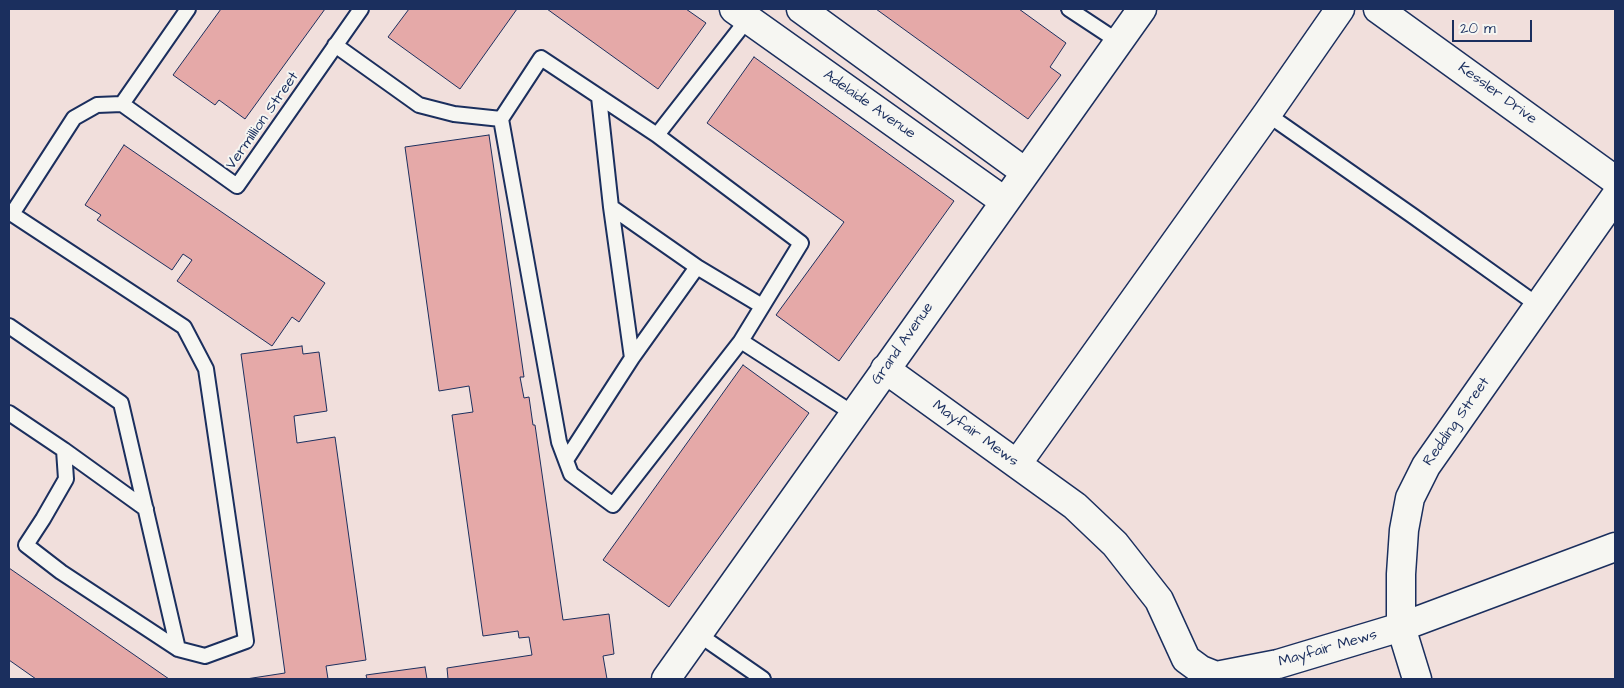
<!DOCTYPE html>
<html>
<head>
<meta charset="utf-8">
<style>
	body { margin:0 }
	#map { position:relative; width:1624px; height:688px; overflow:hidden; background:#f1dfdc; font-family:"Architects Daughter",sans-serif }
	canvas { display:block }
	.frame { position:absolute; inset:0; border:10px solid #1b2f5e; pointer-events:none }
	.scale { position:absolute; left:1452px; top:20px; width:80px; height:22px; box-sizing:border-box; border:2px solid #1b2f5e; border-top:0; padding-left:6px; font-size:15px; line-height:18px; white-space:nowrap; color:#1b2f5e; -webkit-text-stroke:4px #f6f6f2; paint-order:stroke }
</style>
</head>
<body>
<div id="map">
<canvas width="1624" height="688"></canvas>
<div class="frame"></div>
<div class="scale">20 m</div>
</div>
<script>
const g = document.querySelector('canvas').getContext('2d');
g.lineJoin = 'round';
function paint(path, color) {
  g.fillStyle = color;
  g.fill(path, 'evenodd');
}
function poly(rows) {
  const path = new Path2D();
  for (const r of rows) {
    path.moveTo(r[0], r[1]);
    for (let i = 2; i < r.length; i += 2) path.lineTo(r[i], r[i + 1]);
  }
  return path;
}
function trace(path, color, width, dash) {
  g.strokeStyle = color;
  g.lineWidth = width;
  g.lineCap = dash ? 'butt' : 'round';
  g.setLineDash(dash || []);
  g.stroke(path);
}
function drawText(font, color, halo, rows, align = 'center') {
  g.font = font + ' "Architects Daughter",sans-serif';
  g.lineWidth = 4;
  g.setLineDash([]);
  g.textBaseline = 'middle';
  g.strokeStyle = halo;
  g.fillStyle = color;
  for (const [text, x, y, turn = 0] of rows) {
    g.save();
    g.translate(x, y);
    g.rotate((+turn || 0) * Math.PI / 180);
    g.textAlign = isNaN(turn) ? turn : align;
    if (halo) g.strokeText(text, 0, 0);
    g.fillText(text, 0, 0);
    g.restore();
  }
}
const building = poly([
	[221,9,325,9,245,119,219,100,215,105,173,75,221,9],
	[409,9,517,9,460,89,388,37,409,9],
	[547,9,686,9,706,23,658,89,547,9],
	[876,9,1019,9,1066,43,1050,67,1061,75,1028,119,876,9],
	[754,57,954,201,839,361,776,315,844,222,707,123,754,57],
	[489,135,524,377,520,377,524,398,529,397,533,425,535,425,563,620,609,614,614,654,603,656,607,679,448,679,447,668,532,655,529,637,519,638,518,631,483,636,452,415,473,412,469,386,439,391,405,147,489,135],
	[124,145,325,283,299,322,292,317,272,346,177,281,192,260,183,254,172,270,97,220,101,215,85,205,124,145],
	[302,346,303,354,319,352,327,411,294,416,297,443,335,437,366,660,326,666,328,679,246,679,285,673,241,354,302,346],
	[743,365,809,413,669,607,603,560,743,365],
	[9,568,169,679,36,679,9,660,9,568],
	[425,667,427,679,367,679,366,675,425,667]
]);
paint(building, '#e5a9a8');
trace(building, '#1b2f5e', 1);
const service = poly([
	[1069,9,1119,42],
	[335,45,419,105,454,114,501,119,559,442,571,474,613,505,741,341,854,414],
	[599,97,611,207,697,267,762,306],
	[122,104,237,186,361,9],
	[122,104,188,9],
	[1267,114,1413,216,1539,306],
	[501,119,541,58,657,135,801,243,741,341],
	[657,135,750,16],
	[9,326,121,403,178,649],
	[632,358,697,267],
	[9,413,64,450,66,479,43,519,26,545,61,572,178,649,205,656,246,641,206,369,184,327,12,214,74,118,97,105,122,104],
	[64,450,146,509],
	[566,460,632,358,611,207],
	[698,634,763,679]
]);
const minor = poly([
	[734,9,1004,201],
	[801,9,1025,172],
	[1378,9,1615,180],
	[885,369,1075,506,1115,544,1159,600,1186,659,1201,670,1216,676,1278,664,1401,627,1615,547],
	[1017,464,1267,114,1340,9],
	[666,679,1142,9],
	[1417,679,1401,627,1401,574,1404,530,1410,498,1426,466,1615,197]
]);
trace(service, '#1b2f5e', 18);
trace(minor, '#1b2f5e', 31);
trace(service, '#f6f6f2', 14);
trace(minor, '#f6f6f2', 28);
drawText('15px', '#1b2f5e', '#f6f6f2', [
	["Kessler Drive",1497,94,36],
	["Adelaide Avenue",869,105,35],
	["Vermillion Street",263,121,-55],
	["Grand Avenue",903,344,-55],
	["Redding Street",1457,422,-55],
	["Mayfair Mews",975,434,36],
	["Mayfair Mews",1328,649,-16]
]);
</script>
</body>
</html>
